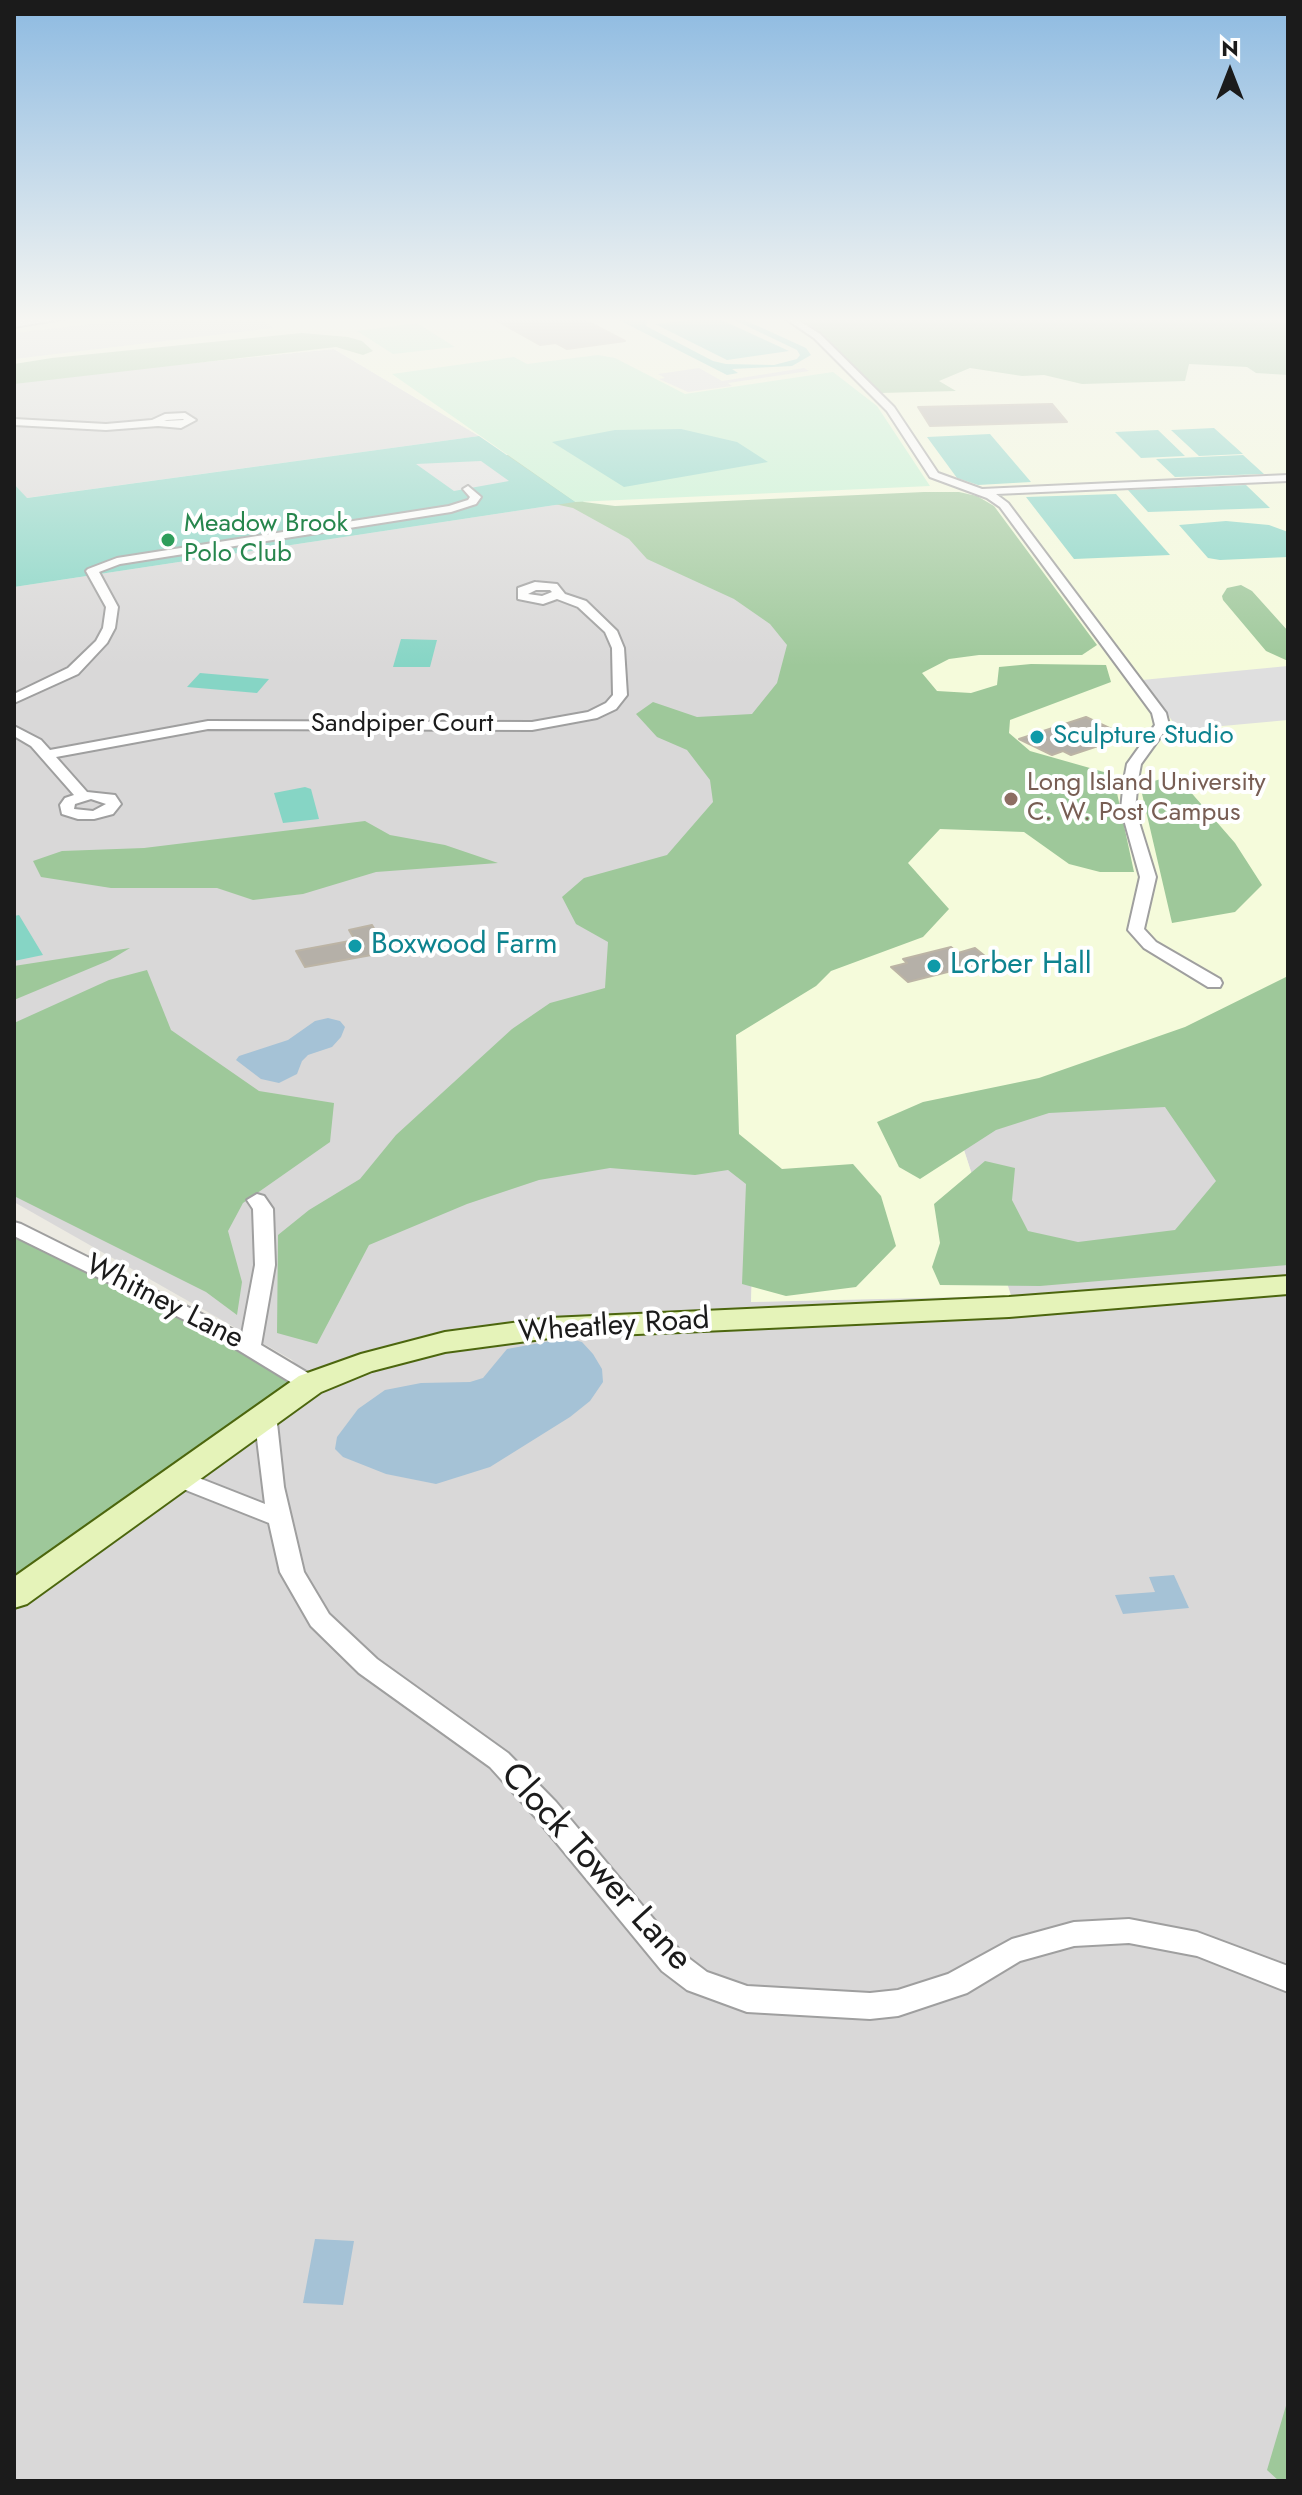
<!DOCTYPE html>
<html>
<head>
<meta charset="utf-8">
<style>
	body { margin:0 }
	#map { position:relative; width:1302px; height:2495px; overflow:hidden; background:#eceae2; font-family:Jost,sans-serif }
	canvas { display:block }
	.frame { position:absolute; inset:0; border:16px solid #1b1b1b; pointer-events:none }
	.north { position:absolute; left:1190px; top:32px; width:80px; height:80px; -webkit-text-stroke:6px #fff; paint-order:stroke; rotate:0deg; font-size:22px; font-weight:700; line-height:32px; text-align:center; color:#1b1b1b }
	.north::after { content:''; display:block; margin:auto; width:28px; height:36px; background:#1b1b1b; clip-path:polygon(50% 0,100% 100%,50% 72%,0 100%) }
</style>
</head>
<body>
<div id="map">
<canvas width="1302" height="2495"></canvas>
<div class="frame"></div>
<div class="north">N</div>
</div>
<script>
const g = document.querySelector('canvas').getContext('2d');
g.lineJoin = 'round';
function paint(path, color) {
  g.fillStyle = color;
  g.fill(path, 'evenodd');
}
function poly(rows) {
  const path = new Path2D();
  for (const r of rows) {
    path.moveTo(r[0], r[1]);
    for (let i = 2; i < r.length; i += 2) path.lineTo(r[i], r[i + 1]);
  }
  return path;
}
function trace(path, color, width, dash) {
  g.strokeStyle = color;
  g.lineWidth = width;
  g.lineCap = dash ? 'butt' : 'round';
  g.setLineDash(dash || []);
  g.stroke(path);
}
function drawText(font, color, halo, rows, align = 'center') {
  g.font = font + ' Jost,sans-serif';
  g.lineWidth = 8;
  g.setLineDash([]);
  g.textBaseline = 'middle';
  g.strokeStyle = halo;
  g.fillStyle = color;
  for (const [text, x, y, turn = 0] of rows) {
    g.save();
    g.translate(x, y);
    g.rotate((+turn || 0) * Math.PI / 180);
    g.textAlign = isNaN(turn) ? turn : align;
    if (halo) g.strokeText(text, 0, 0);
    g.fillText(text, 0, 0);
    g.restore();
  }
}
paint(poly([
	[334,349,479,436,26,498,14,484,14,381],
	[575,502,835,644,756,1160,751,1302,1011,1295,954,1119,1193,1080,1288,1241,1288,2481,14,2481,14,1610,264,1414,310,1384,292,1360,14,1202,14,587]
]), '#d9d8d8');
paint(poly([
	[14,317,1156,317,1225,352,1256,373,1288,375,1288,1241,1193,1080,954,1119,1011,1296,751,1302,756,1160,533,1147,835,644,575,502,479,436,334,349,14,381]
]), '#f5fbdb');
paint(poly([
	[792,317,1288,317,1288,375,1256,373,1247,367,1189,364,1185,381,1082,384,1044,375,1022,376,970,368,939,381,956,391,880,393,831,344],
	[302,333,348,337,362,341,373,351,363,355,336,347,14,384,14,364,52,358],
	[516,453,584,502,615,506,924,492,959,492,977,496,994,506,1097,645,1082,655,979,655,949,659,922,673,937,691,971,693,997,685,999,667,1031,664,1106,665,1111,682,1010,720,1009,733,1030,751,1104,772,1117,793,1134,872,1100,872,1069,864,1024,832,940,829,908,863,949,909,923,937,831,971,816,986,736,1035,739,1134,782,1169,853,1164,881,1196,896,1246,856,1287,786,1296,742,1284,746,1184,728,1170,695,1175,610,1168,539,1180,467,1204,369,1245,317,1344,277,1333,278,1235,309,1210,360,1179,396,1135,512,1029,550,1003,605,988,608,942,576,924,562,897,584,878,667,855,713,802,710,780,687,750,657,737,636,714,653,702,697,717,752,714,777,683,787,645,770,624,734,599,647,559,629,539,573,508,541,501,499,457],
	[1241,585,1252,591,1288,631,1288,661,1266,651,1223,600,1222,596,1227,588],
	[1168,777,1188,789,1235,843,1262,885,1235,912,1172,923,1140,785],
	[365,821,390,835,445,845,498,863,376,872,303,894,253,900,217,888,111,888,41,877,33,861,62,851,144,848],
	[130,948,110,960,14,1000,14,966],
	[147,970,171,1030,259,1091,334,1103,330,1142,243,1203,228,1231,242,1282,237,1315,206,1292,14,1196,14,1023,109,980],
	[1288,976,1288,1265,1040,1286,940,1285,932,1267,940,1243,934,1204,985,1161,1015,1168,1012,1200,1028,1231,1078,1242,1175,1230,1216,1181,1165,1107,1049,1113,996,1130,920,1179,899,1167,877,1122,923,1102,1039,1078,1185,1027],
	[14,1228,310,1384,14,1595],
	[1288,2399,1288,2481,1279,2481,1267,2470]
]), '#9ec89a');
paint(poly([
	[417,323,455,347,393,354,357,331],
	[598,355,615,358,685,394,833,372,877,406,930,486,575,502,392,374,514,357,527,364]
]), '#c1f3cf');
paint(poly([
	[613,317,628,317,636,321,641,317,653,317,647,321,646,326,713,361,726,364,774,365,797,359,800,355,797,350,728,317,738,317,806,348,811,355,792,366,732,369,738,373,727,375],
	[715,317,789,351,727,360,655,324],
	[1214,428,1243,454,1199,456,1171,430],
	[681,429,737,442,768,462,624,487,552,442,615,430],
	[1158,430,1185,456,1141,458,1115,432],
	[990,434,1031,482,978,485,957,478,927,437],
	[479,436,575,502,14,587,14,484,27,498],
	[1243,455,1264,474,1175,477,1156,459],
	[1246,485,1270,508,1148,512,1128,490],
	[1116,494,1170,555,1074,559,1026,497],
	[1226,521,1269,525,1288,532,1288,557,1220,560,1208,558,1179,525],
	[401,639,437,640,430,667,393,667],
	[200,673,269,679,257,693,187,687],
	[305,787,311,789,319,819,283,823,274,793],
	[19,915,43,955,14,961,14,916]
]), '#86d5c5');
paint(poly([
	[151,317,258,317,273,328,14,359,14,333],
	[699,368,722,381,804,368,809,371,728,383,732,386,688,392,659,379,665,378,658,374],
	[481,461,509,481,454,491,416,464],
	[1288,666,1288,720,1179,730,1142,680]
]), '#dfdfdf');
paint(poly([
	[328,1018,340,1021,345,1027,341,1037,332,1047,308,1055,302,1061,297,1074,279,1083,261,1079,236,1060,239,1056,288,1040,315,1021],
	[567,1338,582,1342,593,1354,602,1369,603,1382,590,1401,570,1417,490,1467,436,1484,386,1474,343,1457,335,1449,337,1437,358,1409,385,1390,421,1383,470,1382,483,1378,507,1349],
	[1174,1575,1189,1608,1123,1614,1115,1595,1155,1592,1149,1577],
	[315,2239,354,2241,343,2305,303,2303]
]), '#a5c2d6');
const building = poly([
	[490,317,579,317,625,341,567,349,556,343,540,345,490,317],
	[1052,404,1067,422,930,426,918,407,1052,404],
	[1086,717,1120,733,1115,735,1122,738,1071,755,1063,751,1052,755,1019,739,1086,717],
	[372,925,388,952,305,967,296,951,355,940,349,930,372,925],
	[951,947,958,953,975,948,991,961,908,982,891,967,907,963,903,959,951,947]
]);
paint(building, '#b5b0a8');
trace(building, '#bcb4a5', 2);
const street = poly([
	[51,317,74,317,14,327,14,321,51,317],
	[783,317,793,317,820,334,894,407,938,473,982,489,1288,475,1288,481,996,494,1008,503,1166,713,1169,725,1141,764,1138,780,1135,809,1156,877,1144,929,1156,942,1220,979,1222,983,1220,987,1208,987,1144,948,1128,930,1140,877,1121,809,1124,780,1127,764,1155,725,1152,713,1000,507,987,498,930,477,887,411,814,338,783,317],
	[185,413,196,420,181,428,158,426,106,430,14,425,14,419,106,424,152,420,165,414,185,413],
	[167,420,183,419,184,420,164,421,167,420],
	[468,486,481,497,476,504,451,512,120,564,99,572,118,607,115,628,107,643,78,674,14,703,14,694,68,668,96,641,103,628,106,607,86,571,88,569,117,558,449,506,468,500,470,497,463,489,468,486],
	[535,582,557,584,565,594,586,601,617,631,624,648,627,695,616,709,597,718,532,730,208,729,56,757,87,792,115,795,121,804,113,814,94,819,78,819,62,814,60,805,65,798,74,795,31,746,14,736,14,726,41,740,50,750,208,721,532,722,588,712,606,703,613,695,612,648,605,632,578,607,557,599,543,604,518,599,518,588,535,582],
	[536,590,550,590,552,592,542,596,528,594,536,590],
	[91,799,106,804,93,811,74,809,75,804,91,799],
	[257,1194,264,1196,273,1209,275,1265,261,1345,318,1379,321,1384,318,1389,302,1389,207,1331,14,1236,14,1222,21,1224,242,1334,255,1265,253,1209,247,1200,257,1194],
	[265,1407,273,1409,276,1414,284,1487,304,1572,329,1614,377,1659,508,1753,556,1802,682,1953,707,1972,747,1986,870,1993,898,1990,948,1974,1012,1939,1074,1922,1129,1919,1197,1932,1288,1966,1288,1992,1197,1956,1129,1943,1074,1946,1020,1961,967,1993,898,2016,870,2019,747,2012,687,1990,662,1971,536,1818,490,1767,359,1673,311,1626,280,1572,269,1523,168,1483,165,1477,168,1471,176,1469,265,1504,254,1414,257,1409,265,1407]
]);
const secondary = poly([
	[1288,1276,1288,1294,1009,1317,550,1338,445,1352,372,1371,321,1392,27,1604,14,1608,14,1577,299,1376,361,1354,445,1332,550,1318,1009,1297,1288,1276]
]);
trace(street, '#9f9f9f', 4);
trace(secondary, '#4c660e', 4);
paint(street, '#fff');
paint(secondary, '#e5f3b9');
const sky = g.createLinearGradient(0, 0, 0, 666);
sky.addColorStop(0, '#8dbae1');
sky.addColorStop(0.48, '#f6f6f2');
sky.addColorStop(1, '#f6f6f200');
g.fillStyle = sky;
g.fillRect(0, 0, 1302, 666);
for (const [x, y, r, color] of [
	[168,540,8,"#2e9e5b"],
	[1037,737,8,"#0f9aa8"],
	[1011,799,8,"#8d6e63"],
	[355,946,8,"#0f9aa8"],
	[934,966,8,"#0f9aa8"]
]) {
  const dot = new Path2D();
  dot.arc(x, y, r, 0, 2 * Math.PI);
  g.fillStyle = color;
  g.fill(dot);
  trace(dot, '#fff', 3);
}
drawText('26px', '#27864d', '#fff', [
	["Meadow Brook",184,525],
	["Polo Club",184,555]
], 'left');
drawText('26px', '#1b1b1b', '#fff', [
	["Sandpiper Court",402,725]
]);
drawText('26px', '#0d838f', '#fff', [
	["Sculpture Studio",1053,737]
], 'left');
drawText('26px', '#785e54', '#fff', [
	["Long Island University",1027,784],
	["C. W. Post Campus",1027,814]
], 'left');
drawText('30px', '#0d838f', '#fff', [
	["Boxwood Farm",371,946],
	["Lorber Hall",950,966]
], 'left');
drawText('30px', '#1b1b1b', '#fff', [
	["Whitney Lane",164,1303,27],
	["Wheatley Road",614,1327,-4]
]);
drawText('36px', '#1b1b1b', '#fff', [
	["Clock Tower Lane",595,1868,48]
]);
</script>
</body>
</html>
